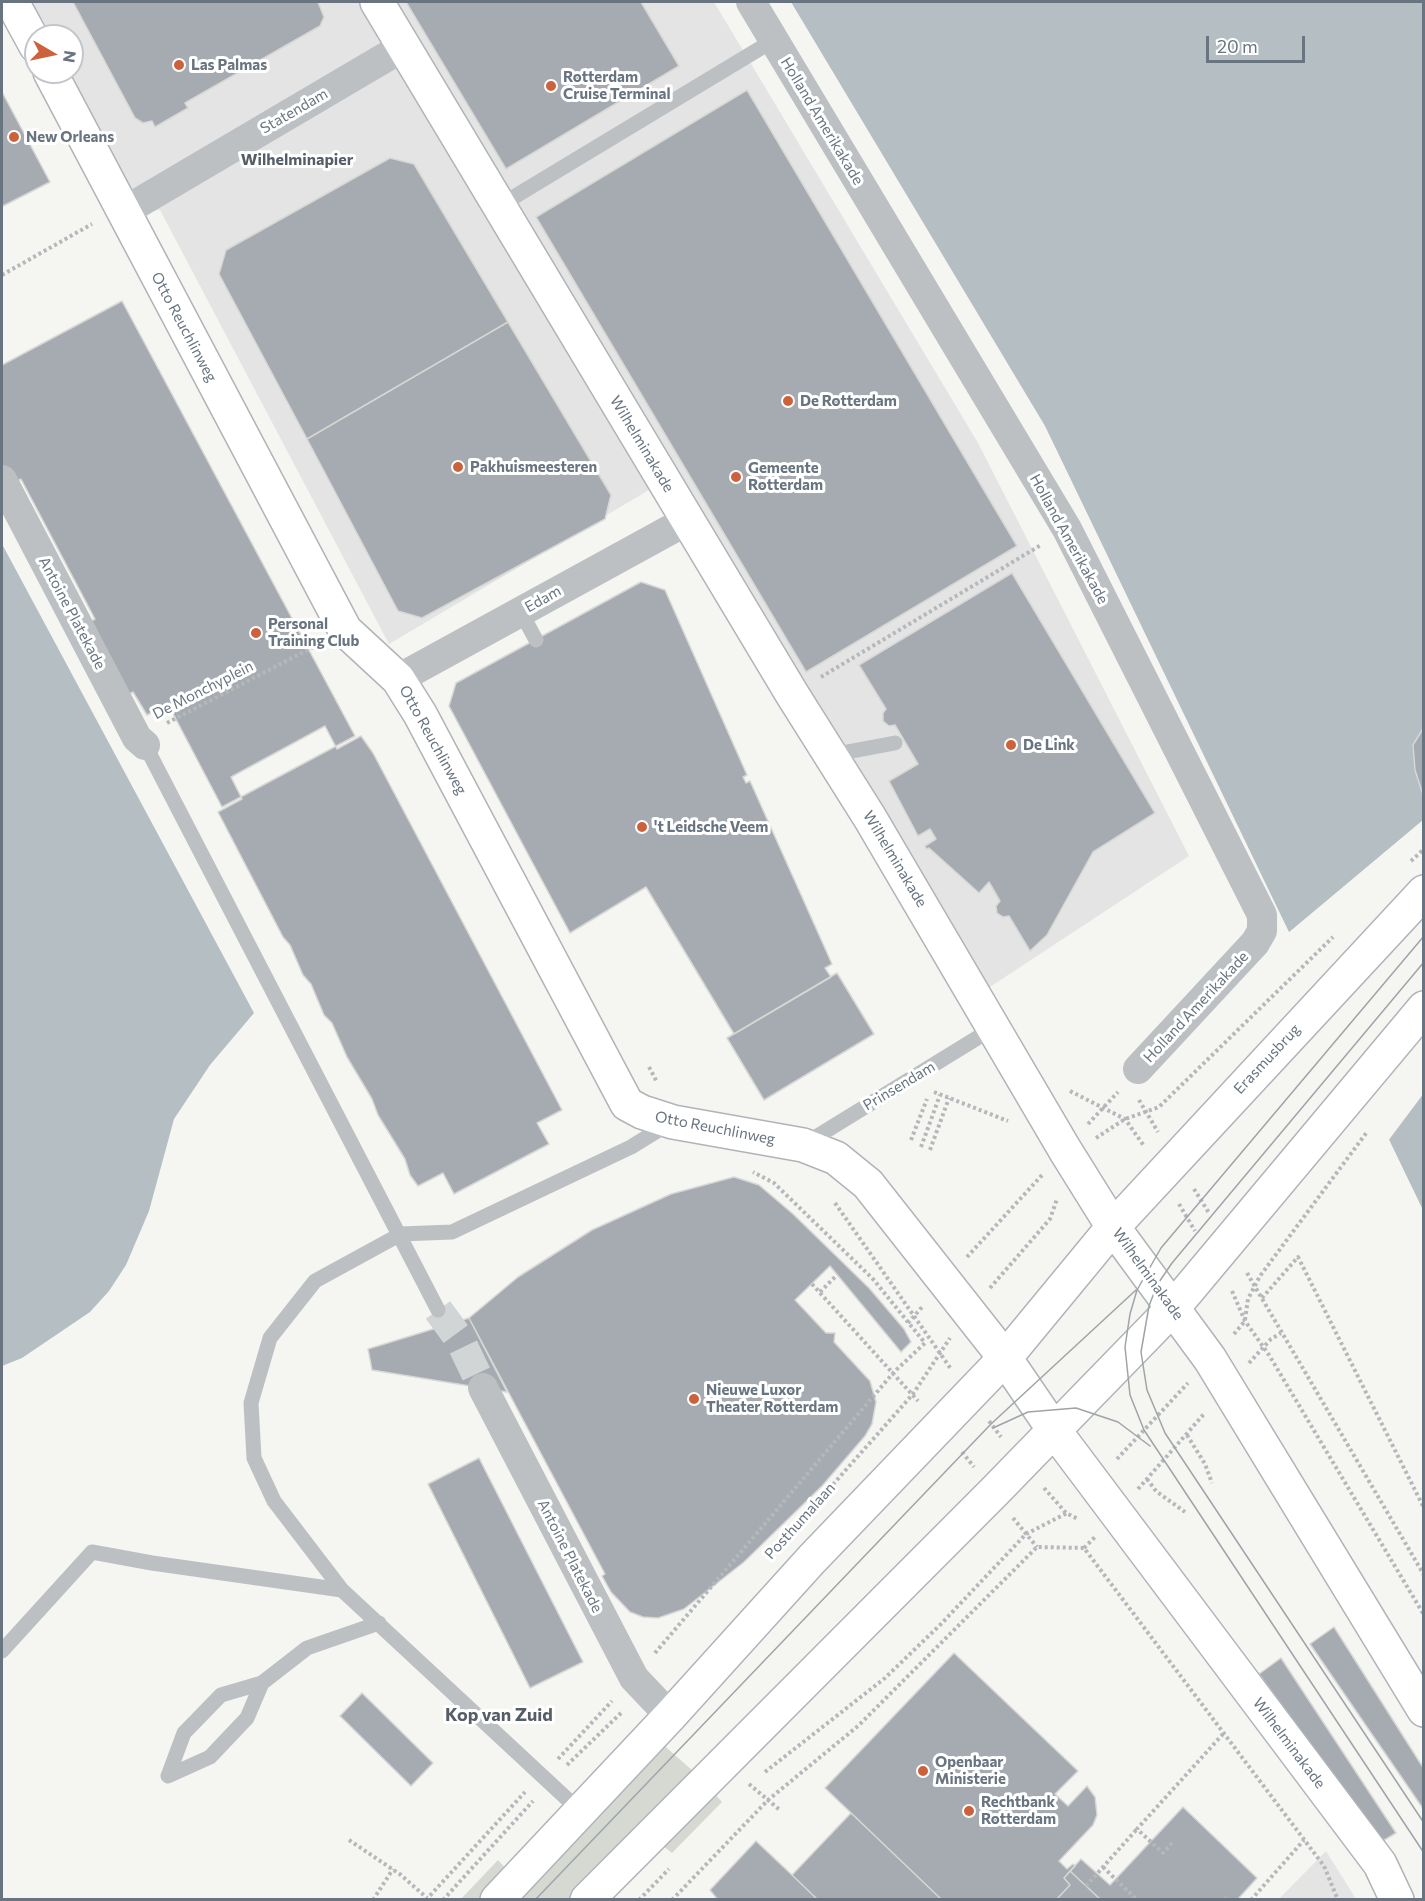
<!DOCTYPE html>
<html>
<head>
<meta charset="utf-8">
<style>
	body { margin:0 }
	#map { position:relative; width:1425px; height:1901px; overflow:hidden; background:#f5f5f2; font-family:Commissioner,sans-serif }
	canvas { display:block }
	.frame { position:absolute; inset:0; border:3px solid #68747f; pointer-events:none }
	.north { position:absolute; left:24px; top:24px; width:60px; height:60px; box-sizing:border-box; background:#fff; border:2px solid #c3c7cc; border-radius:50%; rotate:99deg; font-size:16px; font-weight:700; line-height:24px; text-align:center; color:#68747f }
	.north::after { content:''; display:block; margin:auto; width:21px; height:27px; background:#cc623c; clip-path:polygon(50% 0,100% 100%,50% 72%,0 100%) }
	.scale { position:absolute; left:1206px; top:36px; width:99px; height:27px; box-sizing:border-box; border:3px solid #68747f; border-top:0; padding-left:8px; font-size:18px; line-height:21px; white-space:nowrap; color:#68747f; -webkit-text-stroke:4px #fff; paint-order:stroke }
</style>
</head>
<body>
<div id="map">
<canvas width="1425" height="1901"></canvas>
<div class="frame"></div>
<div class="north">N</div>
<div class="scale">20 m</div>
</div>
<script>
const g = document.querySelector('canvas').getContext('2d');
g.lineJoin = 'round';
function paint(path, color) {
  g.fillStyle = color;
  g.fill(path, 'evenodd');
}
function poly(rows) {
  const path = new Path2D();
  for (const r of rows) {
    path.moveTo(r[0], r[1]);
    for (let i = 2; i < r.length; i += 2) path.lineTo(r[i], r[i + 1]);
  }
  return path;
}
function trace(path, color, width, dash) {
  g.strokeStyle = color;
  g.lineWidth = width;
  g.lineCap = dash ? 'butt' : 'round';
  g.setLineDash(dash || []);
  g.stroke(path);
}
function drawText(font, color, halo, rows, align = 'center') {
  g.font = font + ' Commissioner,sans-serif';
  g.lineWidth = 6;
  g.setLineDash([]);
  g.textBaseline = 'middle';
  g.strokeStyle = halo;
  g.fillStyle = color;
  for (const [text, x, y, turn = 0] of rows) {
    g.save();
    g.translate(x, y);
    g.rotate((+turn || 0) * Math.PI / 180);
    g.textAlign = isNaN(turn) ? turn : align;
    if (halo) g.strokeText(text, 0, 0);
    g.fillText(text, 0, 0);
    g.restore();
  }
}
paint(poly([
	[12,2,714,2,978,443,1189,856,964,1004,654,487,389,644,160,210,123,212,50,72,72,72,72,36,36,36],
	[1326,1851,1356,1899,1279,1899]
]), '#e3e4e3');
paint(poly([
	[658,1740,694,1772,570,1899,508,1900],
	[711,1790,722,1802,672,1853,655,1840],
	[498,1860,507,1870,478,1899,460,1900]
]), '#d5d9d2');
paint(poly([
	[791,2,1423,2,1424,727,1413,745,1415,770,1424,798,1423,1210,1045,426],
	[2,544,254,1013,210,1065,174,1119,149,1211,126,1265,109,1291,90,1312,22,1358,2,1366]
]), '#b5bfc3');
paint(poly([
	[1423,820,1424,1093,1388,1141,1288,933]
]), '#f5f5f2');
const building = poly([
	[73,2,318,2,324,17,320,26,185,103,188,108,155,127,152,121,143,123,135,118,73,2],
	[406,2,641,2,679,66,506,169,406,2],
	[747,90,1017,546,806,672,536,217,747,90],
	[2,92,50,182,3,206,2,204,2,92],
	[390,158,414,164,508,322,307,439,219,274,226,250,390,158],
	[122,301,355,736,222,807,168,704,147,715,133,692,124,697,85,625,95,619,21,479,10,485,2,469,2,365,122,301],
	[508,322,611,495,605,519,422,618,398,611,307,439,508,322],
	[1012,573,1155,813,1093,852,1047,935,1030,951,1009,916,1003,917,997,913,996,906,1000,901,989,882,979,893,929,848,926,849,925,846,936,839,930,829,918,836,889,781,918,764,895,725,889,726,883,721,883,713,886,709,859,665,1012,573],
	[641,582,665,590,747,775,743,777,746,783,750,781,832,964,825,968,831,977,734,1034,646,887,570,933,449,706,456,683,641,582],
	[325,726,337,749,361,736,373,753,562,1110,537,1123,549,1144,454,1194,443,1173,418,1186,410,1175,405,1159,378,1115,372,1099,347,1057,332,1023,324,1015,311,984,303,975,290,945,283,937,218,812,242,799,231,777,325,726],
	[1424,727,1424,798,1415,770,1413,745,1424,727],
	[837,973,874,1034,764,1100,727,1038,837,973],
	[734,1177,759,1185,793,1214,869,1288,904,1329,911,1342,901,1352,830,1266,795,1300,826,1333,835,1333,834,1342,870,1381,876,1402,872,1424,865,1436,822,1486,744,1562,684,1609,658,1618,643,1617,630,1612,611,1592,602,1576,605,1574,469,1318,518,1277,592,1230,671,1194,734,1177],
	[469,1318,507,1392,372,1370,368,1349,469,1318],
	[479,1458,583,1662,530,1688,428,1484,479,1458],
	[1334,1627,1424,1769,1424,1810,1310,1644,1334,1627],
	[954,1653,1078,1771,1055,1794,1068,1806,1087,1786,1095,1797,1097,1815,1093,1825,1059,1861,1067,1869,1073,1864,1075,1866,1064,1878,1070,1885,1056,1900,942,1900,825,1788,954,1653],
	[1281,1658,1396,1833,1381,1842,1259,1674,1281,1658],
	[362,1693,433,1763,411,1786,340,1716,362,1693],
	[1183,1807,1257,1878,1237,1900,1101,1900,1070,1871,1081,1859,1110,1885,1183,1807],
	[851,1813,942,1900,818,1900,792,1875,851,1813],
	[756,1841,792,1875,818,1900,718,1900,710,1890,756,1841],
	[1070,1871,1086,1886,1101,1900,1056,1900,1070,1885,1064,1878,1070,1871]
]);
paint(building, '#a5abb0');
trace(building, '#d7d7d5', 1.5);
trace(poly([
	[438,1310,460,1340,483,1388]
]), '#d2d5d5', 30, [30, 15]);
const secondary = poly([
	[12,2,36,46],
	[377,2,792,694,870,818,1065,1150,1113,1227,1210,1359,1424,1710],
	[50,72,345,630,398,679,420,714,627,1104,642,1112,673,1122,803,1145,836,1158,868,1184,1005,1358,1054,1430,1380,1864,1397,1900],
	[497,1900,670,1716,812,1559,1005,1358,1113,1227,1424,892],
	[587,1900,994,1492,1173,1308,1424,1008]
]);
trace(secondary, '#b0b4b8', 36);
trace(poly([
	[2,275,92,224],
	[821,677,1041,545],
	[167,723,317,645],
	[1411,861,1424,849],
	[649,1067,657,1082],
	[1070,1091,1125,1119,1144,1146],
	[934,1092,1008,1121],
	[1139,1100,1158,1132],
	[1088,1124,1118,1092],
	[1096,1138,1125,1119,1159,1107,1333,937],
	[911,1140,927,1099],
	[921,1147,940,1095],
	[930,1150,949,1098],
	[1194,1189,1209,1213],
	[835,1203,951,1369],
	[1179,1204,1195,1231],
	[967,1257,1043,1174],
	[1247,1273,1424,1575],
	[812,1284,918,1401],
	[990,1288,1050,1219,1057,1199],
	[1232,1291,1245,1321,1269,1355,1424,1615],
	[820,1292,837,1275],
	[1262,1298,1298,1257,1424,1508],
	[1245,1320,1248,1299,1260,1276,1367,1132],
	[908,1323,922,1307],
	[1234,1334,1245,1321],
	[1249,1363,1271,1339,1281,1333],
	[989,1421,1001,1437],
	[1187,1435,1205,1464,1212,1483],
	[962,1452,974,1467],
	[1117,1459,1188,1383],
	[1147,1479,1156,1491,1185,1512],
	[1044,1488,1066,1513,1078,1519],
	[829,1489,913,1394,950,1338],
	[1138,1489,1204,1414],
	[1013,1518,1037,1547],
	[1084,1548,1095,1537],
	[655,1653,894,1372,925,1343,873,1279,774,1183,753,1172],
	[558,1759,612,1701],
	[567,1765,622,1712],
	[765,1772,885,1678,941,1624,1026,1534,1067,1513],
	[749,1784,781,1811],
	[349,1840,401,1875,427,1898],
	[1172,1843,1163,1853,1137,1829,1223,1734],
	[1103,1867,1137,1900],
	[1086,1886,1137,1829],
	[373,1900,393,1869],
	[426,1900,525,1792],
	[443,1900,533,1801],
	[639,1900,669,1869],
	[672,1900,768,1800,858,1726,1037,1547,1084,1548,1324,1866,1338,1900],
	[1225,1900,1227,1897],
	[1251,1900,1304,1840]
]), '#b5b8ba', 4, [3, 3]);
trace(poly([
	[499,206,774,40],
	[521,612,536,640],
	[145,745,438,1310],
	[831,755,895,743],
	[803,1145,995,1027],
	[342,1590,274,1501,254,1458,251,1403,270,1338,315,1281,401,1234,452,1232,631,1147,670,1123],
	[2,1651,92,1552,152,1563,342,1590,580,1811],
	[168,1776,184,1733,221,1695,262,1683,307,1648,379,1623],
	[168,1776,210,1757,247,1718,262,1683]
]), '#bdc0c3', 15);
trace(poly([
	[751,2,1067,529,1262,915,1262,931,1255,943,1138,1069],
	[123,212,403,47],
	[2,480,137,738,145,745],
	[398,679,688,520],
	[483,1388,634,1678,670,1716]
]), '#bdc0c3', 30);
trace(secondary, '#fff', 33);
trace(poly([
	[1424,936,1161,1248,1137,1290,1130,1314,1125,1347,1130,1395,1144,1430,1424,1853],
	[1424,962,1172,1263,1157,1285,1149,1306,1141,1352,1147,1390,1165,1433,1424,1823],
	[993,1428,1028,1412,1076,1408,1118,1422,1150,1446],
	[535,1900,991,1424,1136,1290]
]), '#9fa4a9', 1.5);
for (const [x, y, r, color] of [
	[179,65,6,"#cc623c"],
	[551,86,6,"#cc623c"],
	[14,137,6,"#cc623c"],
	[788,401,6,"#cc623c"],
	[458,467,6,"#cc623c"],
	[736,477,6,"#cc623c"],
	[256,633,6,"#cc623c"],
	[1011,745,6,"#cc623c"],
	[642,827,6,"#cc623c"],
	[694,1399,6,"#cc623c"],
	[923,1771,6,"#cc623c"],
	[969,1811,6,"#cc623c"]
]) {
  const dot = new Path2D();
  dot.arc(x, y, r, 0, 2 * Math.PI);
  g.fillStyle = color;
  g.fill(dot);
  trace(dot, '#fff', 2);
}
drawText('bold 15px', '#68747f', '#fff', [
	["Las Palmas",191,65],
	["Rotterdam",563,77],
	["Cruise Terminal",563,94],
	["New Orleans",26,137],
	["De Rotterdam",800,401],
	["Pakhuismeesteren",470,467],
	["Gemeente",748,468],
	["Rotterdam",748,485],
	["Personal",268,624],
	["Training Club",268,641],
	["De Link",1023,745],
	["'t Leidsche Veem",654,827],
	["Nieuwe Luxor",706,1390],
	["Theater Rotterdam",706,1407],
	["Openbaar",935,1762],
	["Ministerie",935,1779],
	["Rechtbank",981,1802],
	["Rotterdam",981,1819]
], 'left');
drawText('15px', '#68747f', '#fff', [
	["Statendam",294,111,-30],
	["Holland Amerikakade",822,121,59],
	["Otto Reuchlinweg",184,327,62],
	["Wilhelminakade",642,444,59],
	["Holland Amerikakade",1069,539,61],
	["Edam",543,599,-29],
	["Antoine Platekade",72,613,62],
	["De Monchyplein",203,690,-27],
	["Otto Reuchlinweg",433,740,61],
	["Wilhelminakade",895,859,59],
	["Holland Amerikakade",1196,1007,-47],
	["Erasmusbrug",1267,1059,-47],
	["Prinsendam",899,1086,-31],
	["Otto Reuchlinweg",715,1128,11],
	["Wilhelminakade",1148,1274,54],
	["Posthumalaan",800,1521,-48],
	["Antoine Platekade",570,1556,63],
	["Wilhelminakade",1289,1743,53]
]);
drawText('bold 16px', '#555e66', '#fff', [
	["Wilhelminapier",297,160]
]);
drawText('bold 18px', '#555e66', '#fff', [
	["Kop van Zuid",499,1715]
]);
</script>
</body>
</html>
